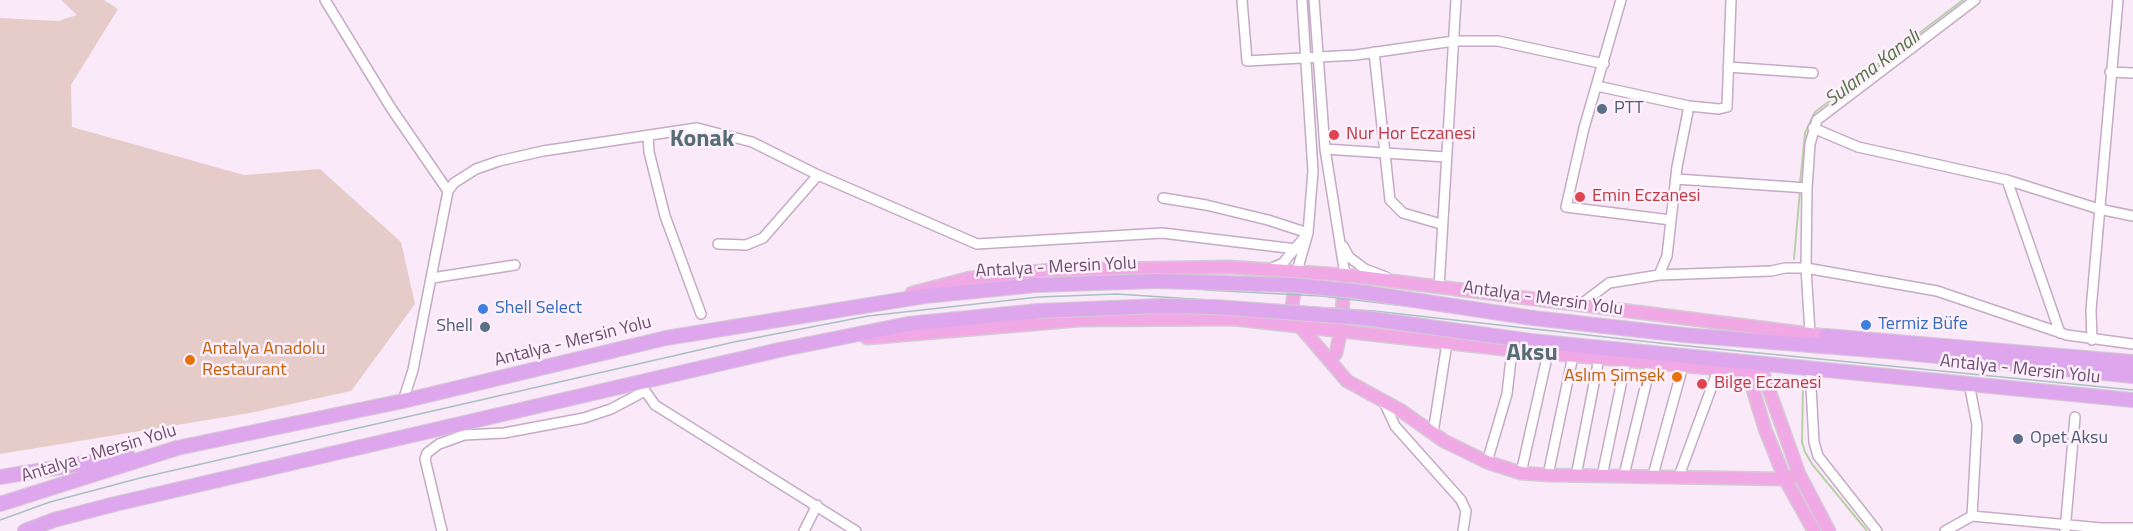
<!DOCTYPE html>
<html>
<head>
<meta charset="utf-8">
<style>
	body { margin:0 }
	canvas { display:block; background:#fae9f8 }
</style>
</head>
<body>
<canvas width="2133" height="531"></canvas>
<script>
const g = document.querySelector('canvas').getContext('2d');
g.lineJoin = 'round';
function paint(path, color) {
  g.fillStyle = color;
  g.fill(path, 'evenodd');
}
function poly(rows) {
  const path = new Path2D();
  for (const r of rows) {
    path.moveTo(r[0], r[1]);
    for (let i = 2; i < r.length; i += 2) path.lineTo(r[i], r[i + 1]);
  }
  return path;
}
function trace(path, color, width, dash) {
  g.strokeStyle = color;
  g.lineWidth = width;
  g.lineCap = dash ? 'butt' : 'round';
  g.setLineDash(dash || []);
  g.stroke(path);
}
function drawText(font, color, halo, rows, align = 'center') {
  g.font = font + ' "Titillium Web",sans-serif';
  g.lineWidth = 5;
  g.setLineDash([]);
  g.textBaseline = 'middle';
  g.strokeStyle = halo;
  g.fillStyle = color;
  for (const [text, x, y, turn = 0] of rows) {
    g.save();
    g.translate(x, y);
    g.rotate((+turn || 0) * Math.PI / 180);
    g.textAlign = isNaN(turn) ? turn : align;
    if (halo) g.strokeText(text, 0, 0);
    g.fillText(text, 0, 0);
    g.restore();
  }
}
paint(poly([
	[61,0,104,0,118,9,71,85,72,127,244,175,320,169,401,242,415,304,351,391,250,413,0,454,0,18,58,21,77,15]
]), '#e6ccc9');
trace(poly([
	[1800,184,1805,133,1815,112,1963,0],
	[1794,259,1800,190],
	[1803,383,1802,442,1805,452,1812,464,1867,531]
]), '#b5d2a7', 2);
const minor = poly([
	[325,0,391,108,448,191],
	[1242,0,1247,61,1356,55,1454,41,1498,41,1604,64],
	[1314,0,1325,149,1345,275],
	[1621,0,1584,128,1566,207,1671,220],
	[1374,52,1390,200,1403,213,1441,224],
	[1728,67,1813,73],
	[2110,72,2133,73],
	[1597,86,1689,106,1677,167,1667,256,1659,275],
	[1689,106,1719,109,1727,107,1731,0],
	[1813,128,1858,147,2007,180,2099,209,2133,216],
	[648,135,649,152,665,216,701,314],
	[1325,149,1446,157],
	[1676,179,1807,188],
	[2007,180,2060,333],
	[1163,198,1206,205,1268,220,1308,233,1283,263,1270,269],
	[718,244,746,245,763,238,818,175],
	[1343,246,1349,257,1365,269,1386,277],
	[1297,271,1308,233,1313,171,1302,0],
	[432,278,515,265],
	[1439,288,1456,0],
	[1580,305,1609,283,1659,275,1771,271,1785,268,1806,268,1937,291,2067,335,2133,344],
	[1810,333,1806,268,1807,188,1810,144,1817,120,1975,0],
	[2092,340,2091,310,2118,0],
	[1810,368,1814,442,1818,456,1877,531],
	[643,388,655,405,856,531],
	[403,401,413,370,448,191,454,183,476,169,499,161,543,151,697,128,752,142,818,175,977,244,1162,233,1296,249],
	[1384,402,1395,426,1461,500,1466,511,1463,531],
	[1433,433,1447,343],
	[1487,462,1507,394,1512,350],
	[1521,473,1548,353],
	[1548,475,1573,356],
	[1624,475,1651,363],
	[1653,475,1683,366],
	[1576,476,1599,358],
	[1602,476,1626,361],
	[1679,476,1718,370],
	[1972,516,2101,528,2133,528],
	[442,531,425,459,427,453,439,444,464,435,504,433,584,418,611,409,645,391],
	[804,531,817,505],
	[1945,531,1972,516,1977,425,1969,383],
	[2065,531,2075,417]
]);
const major = poly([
	[1296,278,1292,306,1299,325,1347,381,1400,410,1444,441,1487,462,1521,473,1548,475,1785,479,1799,474],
	[912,293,970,278,1052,270,1229,267,1345,275,1826,336],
	[867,338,1080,320,1234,319,1512,350,1763,373,1799,474,1829,531],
	[1331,360,1336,353,1341,330,1344,283],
	[1748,373,1765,429,1785,479,1814,531]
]);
const highway = poly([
	[1533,318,1684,335,1897,352,2133,376],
	[1826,336,2133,362],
	[1531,341,2133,400],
	[0,477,128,456],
	[0,504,177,448,403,401,666,338,925,296,1036,285],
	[25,531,54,520,115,504,779,350,908,324,1038,311]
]);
trace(minor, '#c5abc6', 12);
trace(major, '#d4cad5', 15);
trace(highway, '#d4cad5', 16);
trace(minor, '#fff', 9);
trace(major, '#f1a9e6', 12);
trace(highway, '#dea7ed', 14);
trace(poly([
	[1205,290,1321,296,1414,307],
	[0,520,50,502,140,478,734,342,868,316,1039,297,1117,294,1374,311,1668,344,2133,390]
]), '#a8c1c3', 1.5);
const highwayBridge = poly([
	[1036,285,1157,281,1292,285,1354,291,1533,318],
	[1038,311,1160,306,1215,307,1365,318,1531,341]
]);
trace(highwayBridge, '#d4cad5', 16, []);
trace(highwayBridge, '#dea7ed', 14);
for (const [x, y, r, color] of [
	[1602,109,6,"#5c6f8a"],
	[1334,135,6,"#e0444e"],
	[1580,197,6,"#e0444e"],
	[483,309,6,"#3f7fe0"],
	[1866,325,6,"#3f7fe0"],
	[485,327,6,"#5c6f8a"],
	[190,360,6,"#e8710a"],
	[1677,377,6,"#e8710a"],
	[1702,384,6,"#e0444e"],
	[2018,439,6,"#5c6f8a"]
]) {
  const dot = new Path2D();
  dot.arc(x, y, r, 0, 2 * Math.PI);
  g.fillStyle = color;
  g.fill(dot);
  trace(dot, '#fdeffb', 2);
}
drawText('18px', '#4e5e75', '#fdeffb', [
	["PTT",1614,109],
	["Shell",473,327,"right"],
	["Opet Aksu",2030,439]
], 'left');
drawText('18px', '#be3a42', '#fdeffb', [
	["Nur Hor Eczanesi",1346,135],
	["Emin Eczanesi",1592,197],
	["Bilge Eczanesi",1714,384]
], 'left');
drawText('18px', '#6e4f72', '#fdeffb', [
	["Antalya - Mersin Yolu",1056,268,-3],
	["Antalya - Mersin Yolu",1543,299,8],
	["Antalya - Mersin Yolu",573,342,-14],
	["Antalya - Mersin Yolu",2020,370,6],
	["Antalya - Mersin Yolu",99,454,-17]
]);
drawText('18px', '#366cbe', '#fdeffb', [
	["Shell Select",495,309],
	["Termiz Büfe",1878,325]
], 'left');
drawText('18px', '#c56008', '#fdeffb', [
	["Antalya Anadolu",202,350],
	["Restaurant",202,371],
	["Aslım Şimşek",1665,377,"right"]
], 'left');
drawText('italic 20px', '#547545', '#fdeffb', [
	["Sulama Kanalı",1873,69,-37]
]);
drawText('bold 24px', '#556e73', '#fdeffb', [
	["Konak",702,140],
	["Aksu",1532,354]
]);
</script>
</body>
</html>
